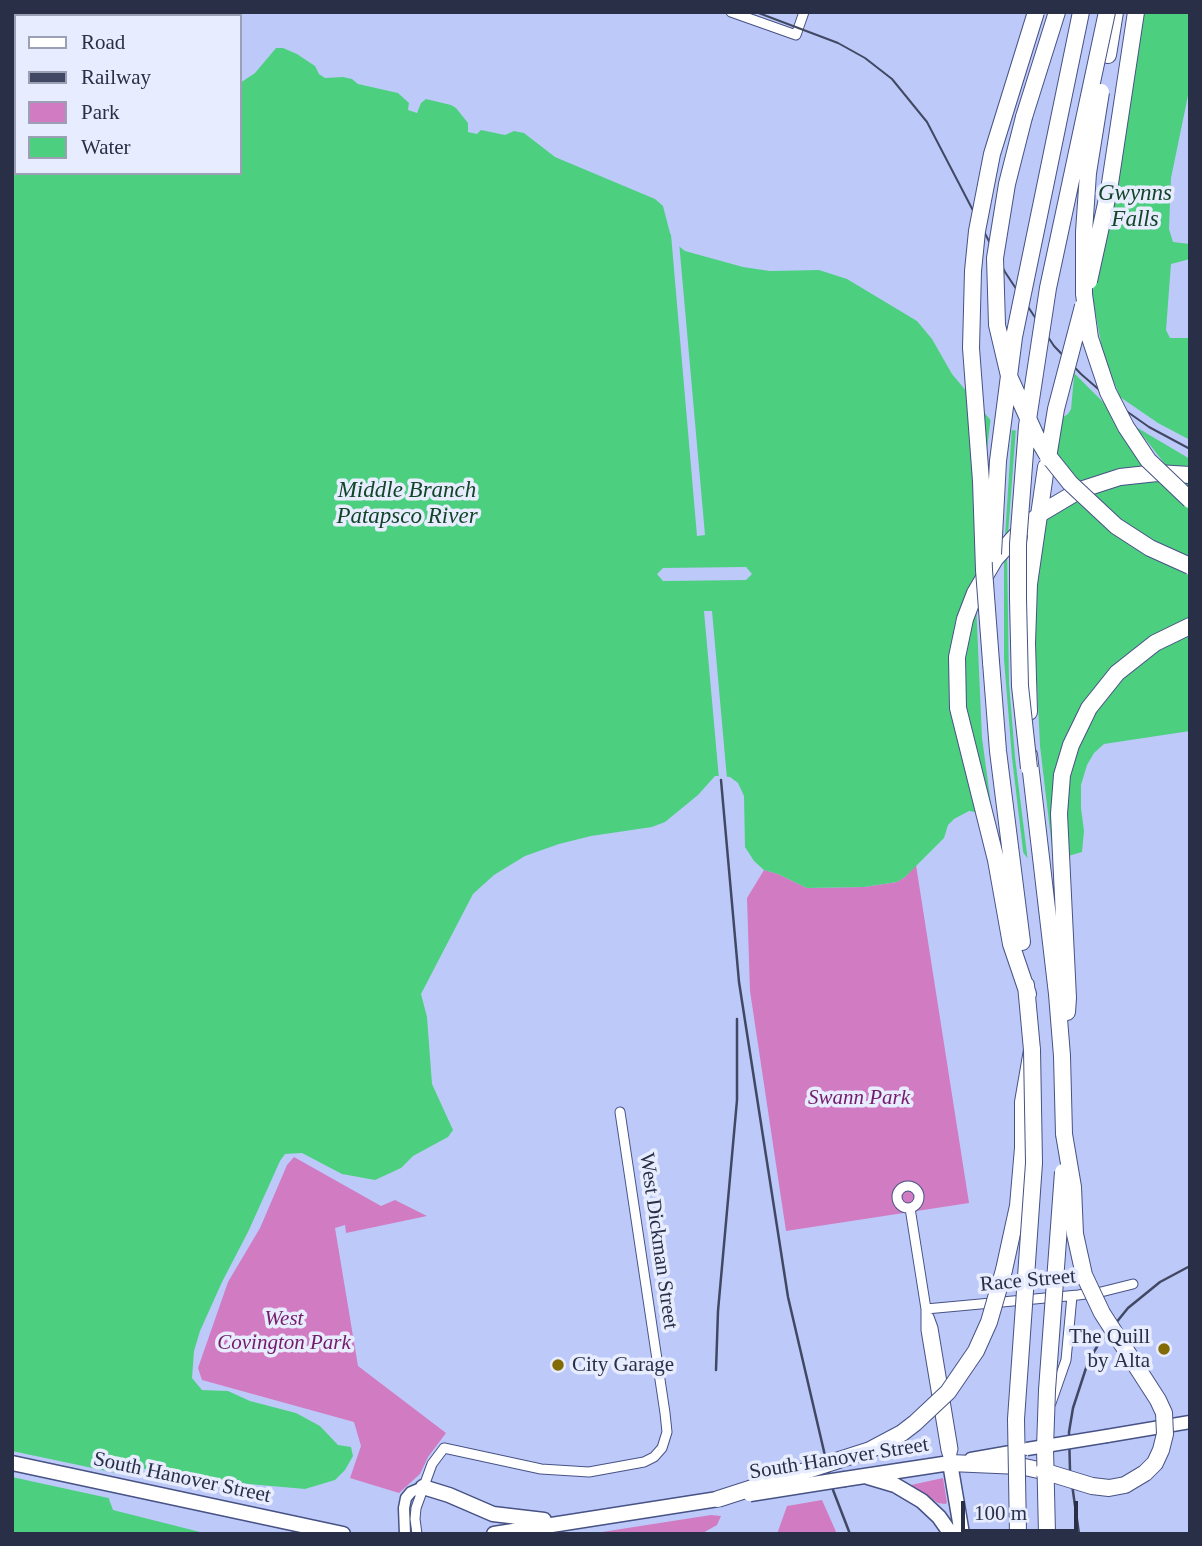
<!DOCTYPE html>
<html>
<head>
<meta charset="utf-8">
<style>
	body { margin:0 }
	#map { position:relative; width:1202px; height:1546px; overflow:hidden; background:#bdcaf9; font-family:"Times New Roman",serif }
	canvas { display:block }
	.frame { position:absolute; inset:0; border:14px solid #292f46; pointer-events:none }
	.legend { position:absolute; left:14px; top:14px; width:228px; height:161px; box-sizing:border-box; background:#e7ecfe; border:2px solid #9ba0b4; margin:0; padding:9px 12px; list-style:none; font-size:21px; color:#292f46 }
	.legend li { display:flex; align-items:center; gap:14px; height:35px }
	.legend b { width:35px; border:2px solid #9ba0b4 }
	.scale { position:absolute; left:961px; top:1501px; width:117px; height:32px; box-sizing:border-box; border:4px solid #292f46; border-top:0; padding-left:9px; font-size:21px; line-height:24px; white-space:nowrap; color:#292f46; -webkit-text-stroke:5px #e7ecfe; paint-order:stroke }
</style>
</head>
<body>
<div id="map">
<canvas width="1202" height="1546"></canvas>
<div class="frame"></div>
<ul class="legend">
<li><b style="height:9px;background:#fff"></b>Road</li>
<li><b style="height:9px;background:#414863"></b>Railway</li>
<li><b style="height:19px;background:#d17bc2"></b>Park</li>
<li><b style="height:19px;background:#4dcf80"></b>Water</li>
</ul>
<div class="scale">100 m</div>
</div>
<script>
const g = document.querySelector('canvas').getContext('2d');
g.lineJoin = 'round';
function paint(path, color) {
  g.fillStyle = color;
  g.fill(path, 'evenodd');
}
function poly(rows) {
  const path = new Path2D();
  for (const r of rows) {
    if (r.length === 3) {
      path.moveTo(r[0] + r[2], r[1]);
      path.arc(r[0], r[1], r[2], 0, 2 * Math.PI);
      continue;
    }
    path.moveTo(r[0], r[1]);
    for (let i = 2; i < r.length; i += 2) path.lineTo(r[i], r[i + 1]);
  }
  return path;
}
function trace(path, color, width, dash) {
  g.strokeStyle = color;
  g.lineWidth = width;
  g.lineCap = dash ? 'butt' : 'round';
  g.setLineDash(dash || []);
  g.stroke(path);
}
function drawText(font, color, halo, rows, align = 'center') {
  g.font = font + ' "Times New Roman",serif';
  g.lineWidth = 7;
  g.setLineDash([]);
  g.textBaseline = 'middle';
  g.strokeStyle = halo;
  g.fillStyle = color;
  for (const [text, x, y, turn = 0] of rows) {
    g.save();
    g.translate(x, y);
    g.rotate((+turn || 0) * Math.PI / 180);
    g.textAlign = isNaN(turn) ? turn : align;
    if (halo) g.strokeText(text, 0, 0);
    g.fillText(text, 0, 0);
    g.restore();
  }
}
paint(poly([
	[916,865,969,1203,786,1231,750,991,747,898,764,870,778,874,807,888,864,887,897,882,905,877],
	[294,1157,381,1206,395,1200,427,1216,346,1233,345,1225,335,1228,358,1366,446,1433,428,1457,420,1474,399,1493,350,1478,361,1446,354,1422,202,1380,198,1368,228,1282,260,1228,287,1165],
	[943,1478,947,1503,945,1504,938,1503,911,1485],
	[822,1500,837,1534,777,1534,787,1506],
	[711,1515,721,1516,717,1525,701,1534,589,1534]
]), '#d17bc2');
paint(poly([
	[1132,12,1190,12,1190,86,1171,178,1169,229,1173,242,1190,244,1190,259,1171,264,1166,330,1170,338,1190,338,1190,731,1104,744,1094,753,1087,765,1081,785,1081,808,1084,831,1082,852,1051,861,1028,859,996,816,969,811,954,819,948,825,944,838,905,877,897,882,864,887,807,888,778,874,764,870,754,861,745,847,744,796,738,783,730,777,721,776,715,776,698,795,665,822,652,827,591,836,559,844,525,856,494,875,473,894,421,994,427,1017,432,1084,453,1130,448,1137,413,1156,401,1168,375,1180,342,1174,302,1153,285,1154,280,1161,248,1232,222,1282,200,1331,194,1351,192,1378,202,1390,228,1391,250,1401,296,1413,320,1426,338,1445,351,1447,353,1456,345,1470,335,1480,305,1489,249,1484,124,1466,119,1469,109,1499,113,1510,208,1534,12,1534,12,25,16,26,16,173,240,173,240,83,255,73,276,48,283,48,297,54,315,66,319,74,325,78,343,77,352,79,358,84,398,93,409,103,408,110,417,113,421,103,426,99,451,105,456,108,468,123,468,132,477,134,481,130,505,135,514,131,524,133,555,157,655,199,663,206,670,233,676,244,685,251,743,267,770,271,819,270,847,279,917,321,932,339,952,374,993,423,1003,429,1028,432,1046,428,1068,414,1071,409,1082,291,1094,242]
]), '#4dcf80');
paint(poly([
	[1132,12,1141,12,1115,191,1093,290,1093,299,1103,354,1120,397,1158,423,1190,440,1190,459,1136,427,1168,468,1190,470,1190,479,1178,478,1190,489,1190,509,1156,477,1124,480,1088,492,1134,530,1190,559,1190,576,1132,547,1109,530,1073,498,1044,515,1036,594,1035,642,1040,746,1054,864,1050,865,1028,862,1015,757,1009,683,1007,550,1004,553,1004,659,1012,758,1024,859,993,819,982,738,976,602,963,642,960,670,961,699,965,724,990,819,980,817,954,719,951,691,953,650,963,609,976,579,975,470,969,389,980,402,985,466,991,416,1004,425,1012,427,1005,537,1008,534,1016,428,1042,426,1042,431,1046,439,1050,421,1061,414,1054,451,1081,484,1120,472,1147,468,1121,431,1107,406,1073,372,1079,291,1093,229,1092,255,1099,226],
	[669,211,673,232,679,242,705,535,697,536],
	[746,567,752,574,746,580,663,581,657,574,663,568],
	[704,611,712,611,727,779,719,779],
	[12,1451,121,1474,113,1499,12,1477]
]), '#bdcaf9');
const minor = poly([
	[731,12,796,35,804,12],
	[908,1197,11],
	[910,1208,926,1309,926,1330,946,1450,950,1463],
	[926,1309,1078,1295,1101,1292,1133,1284],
	[929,1317,933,1328,953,1449,950,1461],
	[1051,1403,1066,1360,1072,1296],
	[417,1534,415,1519,416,1508,432,1464,444,1448,541,1469,589,1472,644,1462,654,1457,662,1448,667,1432,665,1413,620,1112]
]);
const tertiary = poly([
	[405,1534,404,1508,406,1498,411,1492,423,1487]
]);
const secondary = poly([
	[1107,1436,1190,1422],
	[971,1459,1022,1450]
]);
const primary = poly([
	[12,1463,343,1534],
	[868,1477,895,1485,922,1501,939,1517,951,1534],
	[845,1479,950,1463,962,1534],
	[423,1487,449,1495,493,1514,544,1520],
	[494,1534,718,1499]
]);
const motorway = poly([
	[1108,55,1115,12],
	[1024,117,1057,12],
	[991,662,998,751,1022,942],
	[1029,712,1027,643,1029,584,1046,467],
	[1029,755,1057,994,1062,1056,1064,1134],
	[1028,994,1011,944,996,860,958,708,957,657,965,619,975,593,995,559,1021,530,1043,512,1080,490,1120,477,1157,473,1190,475],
	[1067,1012,1068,998,1059,814,1062,775,1071,745,1089,708,1117,673,1155,643,1190,626],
	[1004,1270,1018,1206,1023,1148,1023,1102,1032,1050,1026,985],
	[950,1463,1020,1466,1043,1471]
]);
trace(minor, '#475285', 11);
trace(tertiary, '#475285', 13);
trace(secondary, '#475285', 15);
trace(primary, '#475285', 17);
trace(motorway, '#475285', 18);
trace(minor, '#fff', 9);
trace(tertiary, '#fff', 10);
trace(secondary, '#fff', 12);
trace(primary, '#fff', 14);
trace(motorway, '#fff', 16);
trace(poly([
	[756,12,838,43,865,58,892,79,927,122,1005,272,1054,346,1081,374,1112,401,1149,427,1190,449]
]), '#414863', 2);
trace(poly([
	[721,780,739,982,788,1297,833,1490,850,1534],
	[716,1370,718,1311,737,1100,737,1019],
	[1079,1534,1070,1470,1069,1432,1073,1408,1088,1362,1098,1345,1128,1308,1160,1282,1190,1266]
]), '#414863', 2.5);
const secondaryBridge = poly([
	[1027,1449,1107,1436]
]);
const primaryBridge = poly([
	[750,1494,845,1479]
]);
const motorwayBridge = poly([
	[1101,92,1088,173,1084,232,1084,294,1090,338,1108,392,1126,427,1148,460,1190,500],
	[1024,117,1007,184,995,258,997,325,1009,376,1036,436,1046,453,1070,483,1116,526,1150,548,1190,566],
	[1089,281,1109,190,1136,12],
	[1048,458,1056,409,1083,306],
	[993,554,998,461,1014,337,1081,12],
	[991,662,984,570,981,481,971,348,973,271,977,231,992,154,1036,12],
	[1029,768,1020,686,1018,599,1018,544,1027,426,1048,288,1107,12],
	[1043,1471,1092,1486,1109,1488,1125,1485,1145,1473,1155,1463,1161,1450,1165,1434,1164,1413,1158,1400,1102,1313,1084,1275,1075,1234,1073,1187,1064,1134],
	[718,1499,870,1450,902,1433,915,1423,948,1392,976,1351,989,1322,1004,1270],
	[1018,1534,1016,1419,1034,1163,1032,1050],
	[1047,1534,1045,1448,1047,1390,1063,1172]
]);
trace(secondaryBridge, '#475285', 15, []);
trace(primaryBridge, '#475285', 17, []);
trace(motorwayBridge, '#475285', 18, []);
trace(secondaryBridge, '#fff', 12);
trace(primaryBridge, '#fff', 14);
trace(motorwayBridge, '#fff', 16);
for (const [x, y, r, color] of [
	[1164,1349,7,"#826b04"],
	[558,1365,7,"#826b04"]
]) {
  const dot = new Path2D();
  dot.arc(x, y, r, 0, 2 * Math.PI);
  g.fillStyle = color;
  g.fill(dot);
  trace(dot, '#e7ecfe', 2.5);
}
drawText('italic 21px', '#731a69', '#e7ecfe', [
	["Swann Park",859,1098],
	["West",284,1319],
	["Covington Park",284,1343]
]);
drawText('21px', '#292f46', '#e7ecfe', [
	["West Dickman Street",658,1241,82],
	["Race Street",1028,1281,-5],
	["South Hanover Street",839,1459,-9],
	["South Hanover Street",182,1478,12]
]);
drawText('21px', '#292f46', '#e7ecfe', [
	["The Quill",1150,1337],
	["by Alta",1150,1361],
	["City Garage",572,1365,"left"]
], 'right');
drawText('italic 23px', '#124527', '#e7ecfe', [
	["Gwynns",1135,194],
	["Falls",1135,220],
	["Middle Branch",407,491],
	["Patapsco River",407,517]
]);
</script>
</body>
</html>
